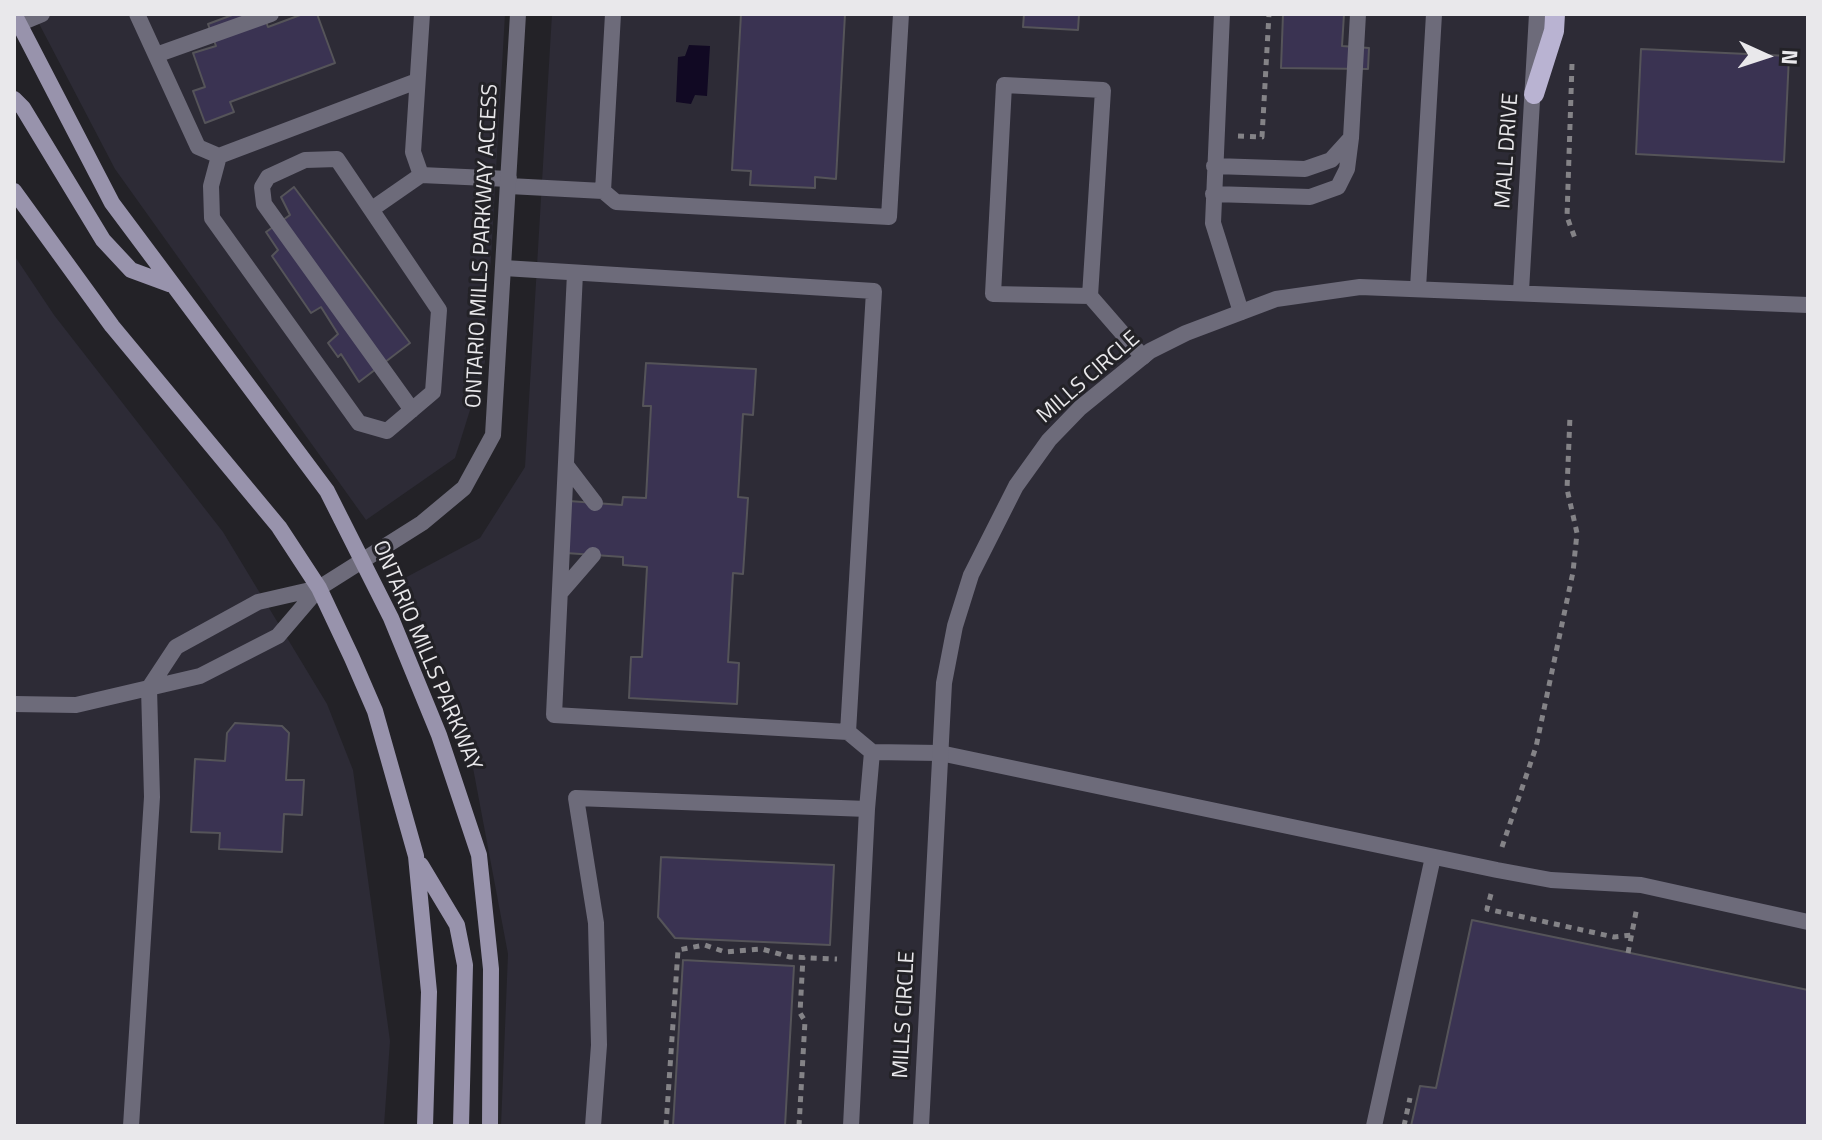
<!DOCTYPE html>
<html>
<head>
<meta charset="utf-8">
<style>
	body { margin:0 }
	#map { position:relative; width:1822px; height:1140px; overflow:hidden; background:#232227; font-family:"Titillium Web",sans-serif }
	canvas { display:block }
	.frame { position:absolute; inset:0; border:16px solid #e9e8eb; pointer-events:none }
	.north { position:absolute; left:1726px; top:16px; width:80px; height:80px; -webkit-text-stroke:6px #232227; paint-order:stroke; rotate:93deg; font-size:22px; font-weight:700; line-height:32px; text-align:center; color:#e9e8eb }
	.north::after { content:''; display:block; margin:auto; width:28px; height:36px; background:#e9e8eb; clip-path:polygon(50% 0,100% 100%,50% 72%,0 100%) }
</style>
</head>
<body>
<div id="map">
<canvas width="1822" height="1140"></canvas>
<div class="frame"></div>
<div class="north">N</div>
</div>
<script>
const g = document.querySelector('canvas').getContext('2d');
g.lineJoin = 'round';
function paint(path, color) {
  g.fillStyle = color;
  g.fill(path, 'evenodd');
}
function poly(rows) {
  const path = new Path2D();
  for (const r of rows) {
    path.moveTo(r[0], r[1]);
    for (let i = 2; i < r.length; i += 2) path.lineTo(r[i], r[i + 1]);
  }
  return path;
}
function trace(path, color, width, dash) {
  g.strokeStyle = color;
  g.lineWidth = width;
  g.lineCap = dash ? 'butt' : 'round';
  g.setLineDash(dash || []);
  g.stroke(path);
}
function drawText(font, color, halo, rows, align = 'center') {
  g.font = font + ' "Titillium Web",sans-serif';
  g.lineWidth = 6;
  g.setLineDash([]);
  g.textBaseline = 'middle';
  g.strokeStyle = halo;
  g.fillStyle = color;
  for (const [text, x, y, turn = 0] of rows) {
    g.save();
    g.translate(x, y);
    g.rotate((+turn || 0) * Math.PI / 180);
    g.textAlign = isNaN(turn) ? turn : align;
    if (halo) g.strokeText(text, 0, 0);
    g.fillText(text, 0, 0);
    g.restore();
  }
}
paint(poly([
	[34,14,505,14,485,362,455,458,366,520,115,169],
	[552,14,1808,14,1808,1126,501,1126,508,954,461,704,401,580,480,538,525,467],
	[14,255,54,315,223,532,327,704,353,770,390,1041,384,1126,14,1126]
]), '#2d2b36');
paint(poly([
	[689,45,710,46,707,96,695,95,691,104,676,102,678,57,685,56]
]), '#110923');
const building = poly([
	[235,14,263,14,268,27,303,14,317,14,335,63,230,102,234,112,205,123,193,91,205,87,193,53,216,46,208,24,235,14],
	[741,14,845,14,836,179,815,177,815,188,750,185,751,171,732,170,741,14],
	[1024,14,1079,14,1078,30,1023,27,1024,14],
	[1283,14,1344,14,1342,46,1369,48,1368,69,1281,68,1283,14],
	[1641,49,1789,56,1784,162,1636,154,1641,49],
	[294,187,410,343,359,382,341,354,338,357,328,343,338,334,321,307,311,313,272,256,278,250,266,232,290,215,281,197,294,187],
	[646,363,756,369,753,415,743,414,738,497,748,498,743,574,733,573,728,662,739,663,737,704,629,698,631,657,642,657,647,567,623,565,623,557,566,553,569,501,622,505,623,497,646,498,651,406,643,406,646,363],
	[235,723,282,726,289,733,286,780,304,780,302,815,284,814,282,852,219,849,220,833,191,832,195,759,225,761,227,733,235,723],
	[661,857,834,865,830,945,675,938,658,917,661,857],
	[1472,920,1808,990,1808,1126,1411,1126,1420,1086,1436,1088,1472,920],
	[683,960,794,966,785,1126,673,1126,683,960]
]);
paint(building, '#3a3352');
trace(building, '#555459', 2);
trace(poly([
	[1572,64,1567,217,1576,241],
	[1238,136,1262,137,1269,14],
	[1502,847,1536,747,1573,572,1577,533,1567,489,1570,416],
	[1491,894,1487,909,1614,937,1632,935],
	[1628,953,1637,907],
	[666,1126,678,950,705,945,725,952,762,949,790,957,837,959],
	[799,1126,805,1021,800,1013,803,957],
	[1404,1126,1410,1098]
]), '#848387', 5, [6, 6]);
trace(poly([
	[137,14,198,147,219,156,417,81],
	[422,14,413,152,421,175,509,179],
	[1222,14,1213,223,1241,312],
	[18,24,42,14],
	[156,55,271,14],
	[219,156,211,186,212,218,359,423,387,431,433,392,439,310,337,159,305,160,268,177,262,187,264,204,412,410],
	[1214,166,1305,169,1331,160,1351,138],
	[509,186,603,191,616,202,889,217,901,14],
	[603,191,613,14],
	[1213,194,1310,197,1338,187,1347,169,1351,138,1358,14],
	[372,209,421,175],
	[504,268,874,291,848,732,872,752,940,753,1497,870,1551,880,1641,885,1808,922],
	[575,273,554,715,848,732],
	[1090,296,993,294,1004,85,1103,90,1090,296,1143,357],
	[566,465,595,503],
	[560,593,593,555],
	[14,704,76,705,200,676,278,636,319,588],
	[131,1126,152,797,149,688,176,647,258,602,319,588],
	[593,1126,599,1045,596,923,576,798,867,809,872,752],
	[851,1126,867,809],
	[1374,1126,1433,857]
]), '#6d6b7a', 16);
trace(poly([
	[1418,288,1434,14],
	[1521,291,1537,14],
	[319,588,422,523,464,488,493,435,518,14],
	[921,1126,944,683,955,626,971,575,1016,486,1049,440,1080,408,1150,351,1186,333,1276,299,1360,287,1808,305]
]), '#6d6b7a', 16);
trace(poly([
	[14,14,112,203,327,491,391,618,439,735,479,855,491,969,490,1126],
	[14,99,23,108,103,240,131,270,169,284],
	[14,191,112,326,279,527,319,588,352,658,375,711,416,856,429,992,425,1126],
	[421,865,457,925,465,965,461,1126]
]), '#9893ac', 16);
trace(poly([
	[1534,94,1554,31,1555,14]
]), '#b9b3d2', 20);
drawText('22px', '#e9e8eb', '#232227', [
	["MALL DRIVE",1508,151,-86],
	["ONTARIO MILLS PARKWAY ACCESS",483,246,-87],
	["MILLS CIRCLE",1089,378,-41],
	["ONTARIO MILLS PARKWAY",426,656,67],
	["MILLS CIRCLE",905,1015,-87]
]);
</script>
</body>
</html>
